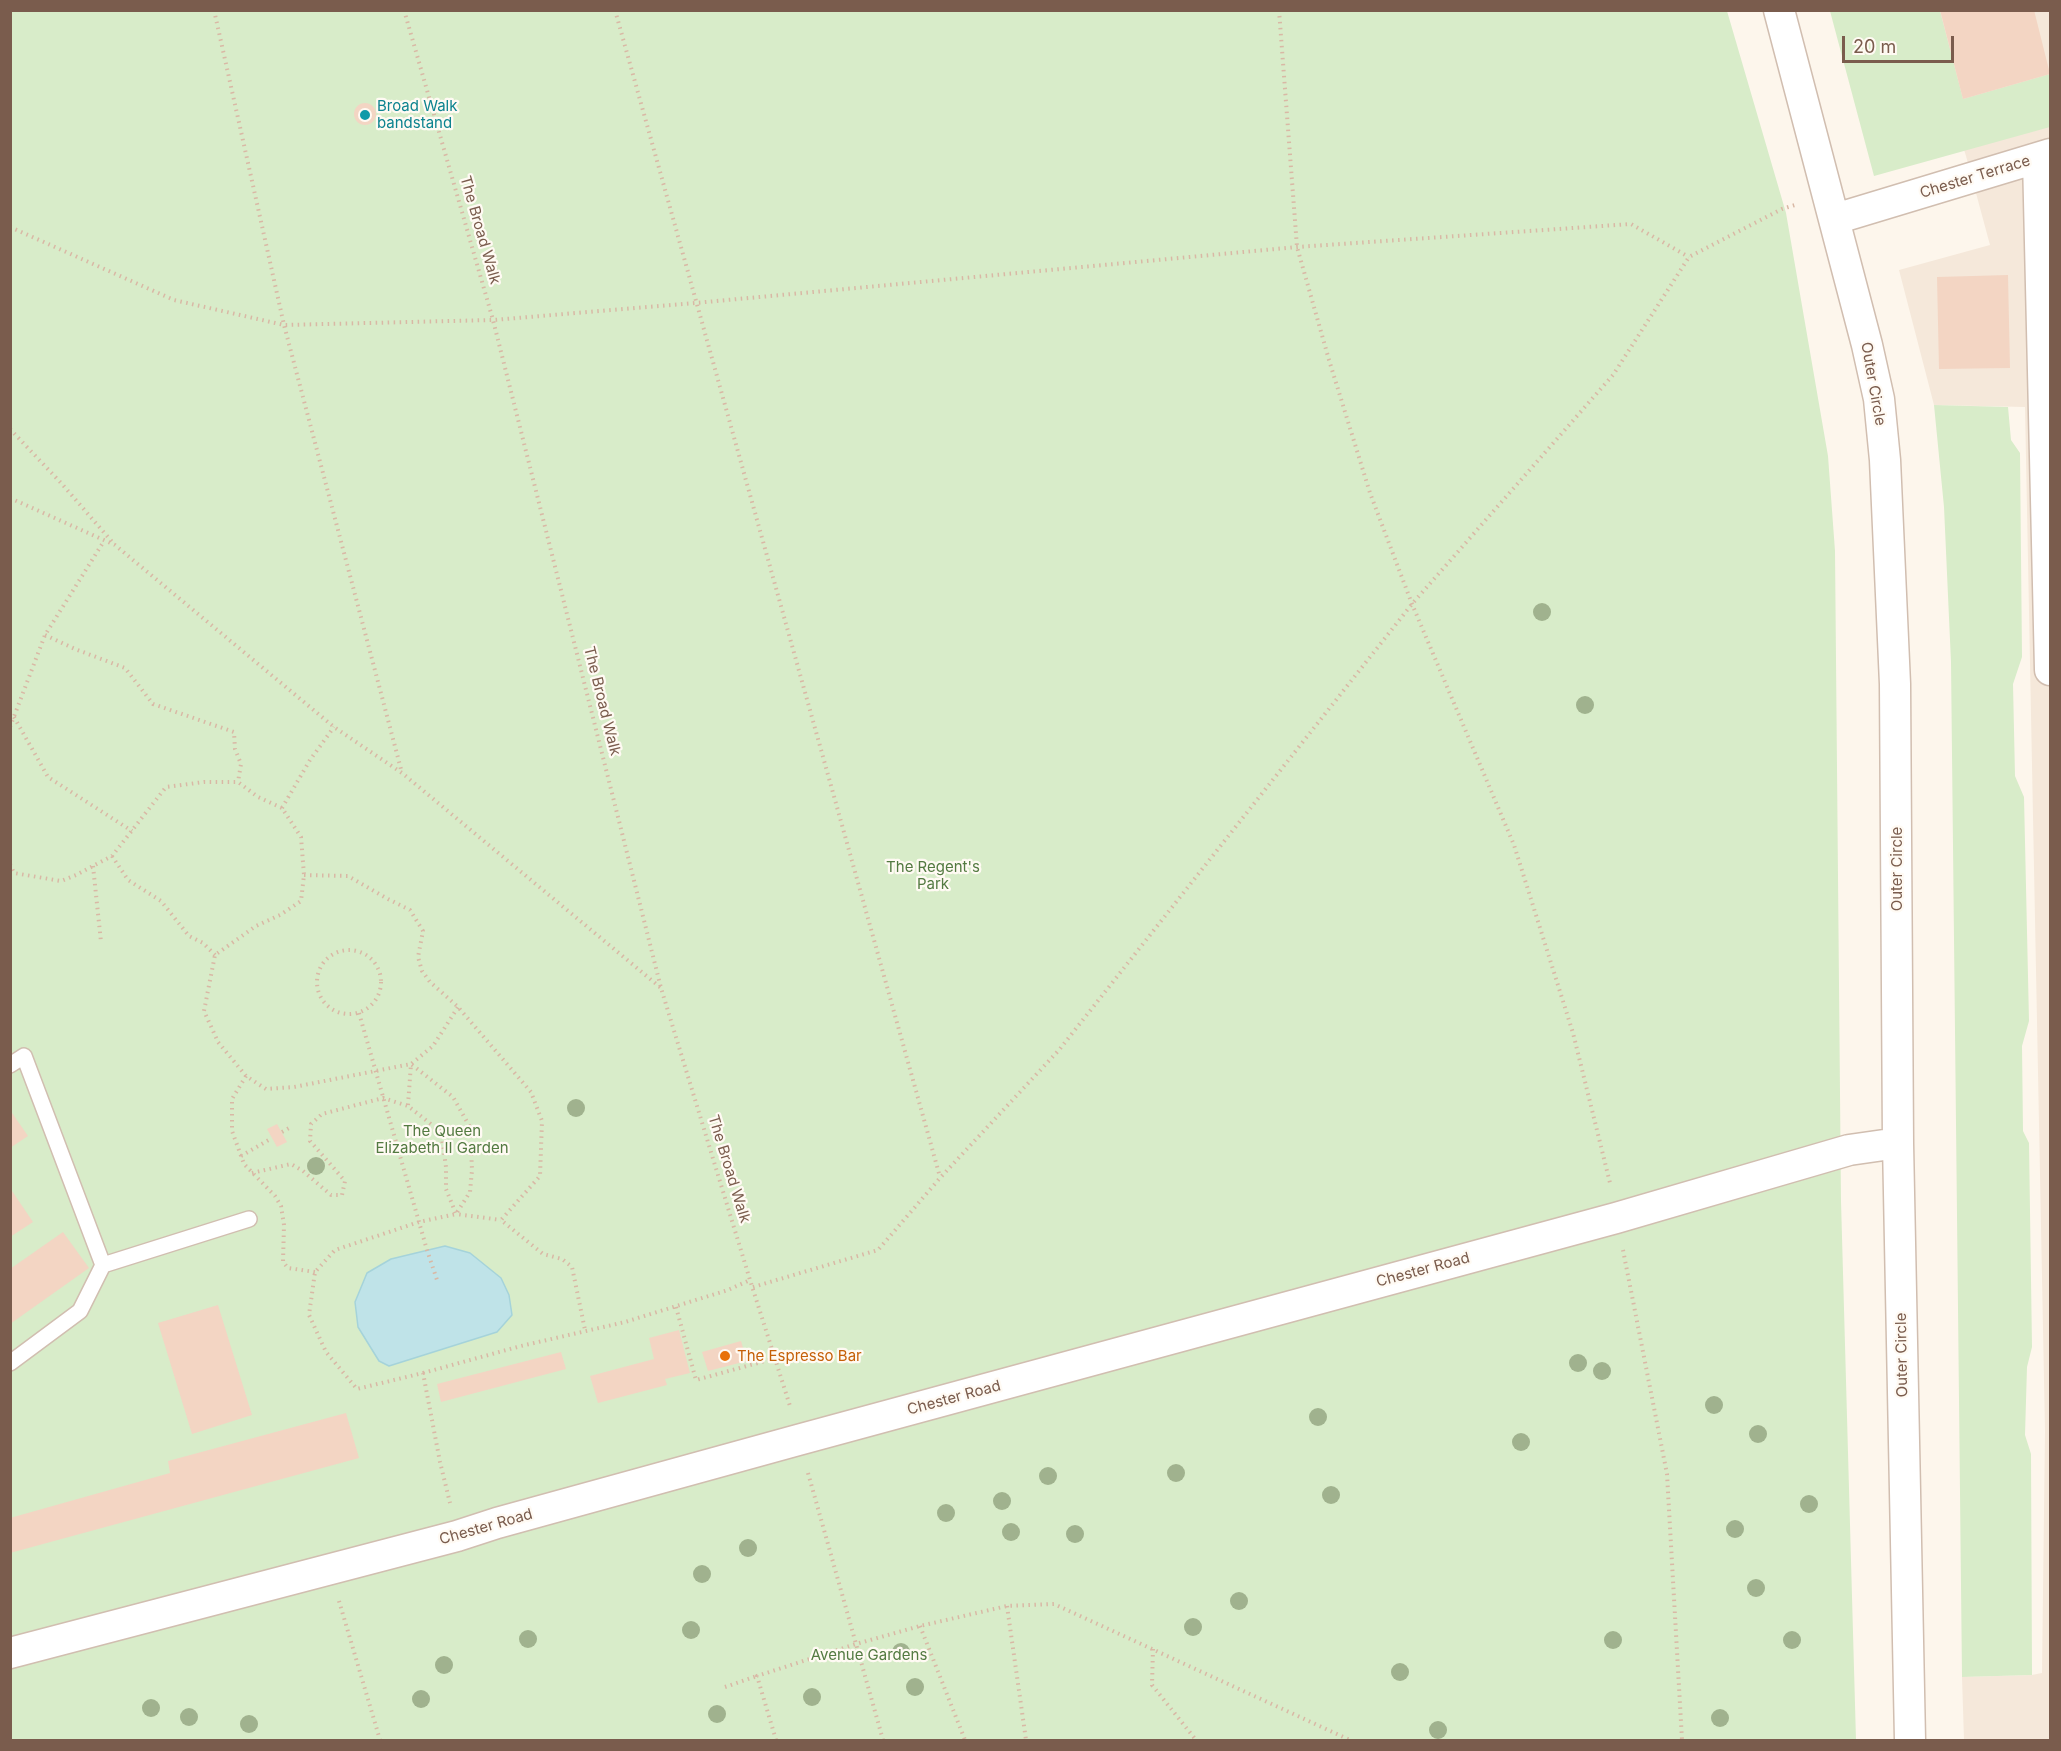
<!DOCTYPE html>
<html>
<head>
<meta charset="utf-8">
<style>
	body { margin:0 }
	#map { position:relative; width:2061px; height:1751px; overflow:hidden; background:#fdf6ec; font-family:Inter,sans-serif }
	canvas { display:block }
	.frame { position:absolute; inset:0; border:12px solid #7a5c4d; pointer-events:none }
	.scale { position:absolute; left:1842px; top:36px; width:112px; height:27px; box-sizing:border-box; border:3px solid #7a5c4d; border-top:0; padding-left:8px; font-size:18px; line-height:21px; white-space:nowrap; color:#7a5c4d; -webkit-text-stroke:4px #fffaf3; paint-order:stroke }
</style>
</head>
<body>
<div id="map">
<canvas width="2061" height="1751"></canvas>
<div class="frame"></div>
<div class="scale">20 m</div>
</div>
<script>
const g = document.querySelector('canvas').getContext('2d');
g.lineJoin = 'round';
function paint(path, color) {
  g.fillStyle = color;
  g.fill(path, 'evenodd');
}
function poly(rows) {
  const path = new Path2D();
  for (const r of rows) {
    if (r.length === 3) {
      path.moveTo(r[0] + r[2], r[1]);
      path.arc(r[0], r[1], r[2], 0, 2 * Math.PI);
      continue;
    }
    path.moveTo(r[0], r[1]);
    for (let i = 2; i < r.length; i += 2) path.lineTo(r[i], r[i + 1]);
  }
  return path;
}
function trace(path, color, width, dash) {
  g.strokeStyle = color;
  g.lineWidth = width;
  g.lineCap = dash ? 'butt' : 'round';
  g.setLineDash(dash || []);
  g.stroke(path);
}
function drawText(font, color, halo, rows, align = 'center') {
  g.font = font + ' Inter,sans-serif';
  g.lineWidth = 4.5;
  g.setLineDash([]);
  g.textBaseline = 'middle';
  g.strokeStyle = halo;
  g.fillStyle = color;
  for (const [text, x, y, turn = 0] of rows) {
    g.save();
    g.translate(x, y);
    g.rotate((+turn || 0) * Math.PI / 180);
    g.textAlign = isNaN(turn) ? turn : align;
    if (halo) g.strokeText(text, 0, 0);
    g.fillText(text, 0, 0);
    g.restore();
  }
}
paint(poly([
	[1919,11,2050,11,2050,1740,1964,1740,1962,1677,2032,1675,2042,1673,2045,1431,2025,407,1934,405,1899,270,1990,245,1966,156]
]), '#f5e8da');
paint(poly([
	[11,11,1727,11,1786,213,1828,456,1835,551,1841,1201,1856,1740,11,1740],
	[1830,11,1940,11,1963,99,2050,74,2050,127,1874,176],
	[1934,405,2008,407,2011,440,2020,453,2022,657,2013,684,2015,776,2024,797,2029,1021,2022,1046,2023,1131,2029,1143,2032,1347,2027,1367,2025,1435,2031,1454,2032,1675,1962,1677,1951,662,1944,507]
]), '#d8ecc9');
const water = poly([
	[445,1246,470,1253,501,1278,509,1295,512,1315,497,1332,389,1366,379,1361,358,1327,355,1302,367,1273,391,1259,445,1246]
]);
paint(water, '#bfe3e8');
trace(water, '#a5d3da', 1.5);
paint(poly([
	[1940,10,2034,10,2050,74,1963,99],
	[365,114,11],
	[2008,275,2010,368,1939,369,1937,277],
	[10,1110,28,1136,10,1148],
	[277,1124,287,1142,277,1147,267,1129],
	[10,1188,33,1222,10,1237],
	[63,1232,89,1268,10,1324,10,1269],
	[218,1305,252,1415,192,1434,158,1323],
	[679,1330,690,1373,665,1379,667,1385,598,1403,590,1376,654,1359,649,1338],
	[741,1341,747,1361,708,1371,702,1352],
	[561,1352,566,1369,441,1402,437,1384],
	[346,1413,359,1458,10,1553,10,1518,170,1473,168,1461]
]), '#f3d5c3');
const service = poly([
	[10,1065,24,1056,103,1265,80,1311,10,1363],
	[103,1265,249,1219]
]);
const minor = poly([
	[1779,10,1867,345,1879,399,1885,460,1895,684,1898,1143,1910,1740],
	[2038,158,2050,670],
	[1835,219,2050,154],
	[10,1653,457,1536,497,1523,798,1440,1616,1218,1849,1150,1898,1143]
]);
trace(service, '#d1beb0', 18);
trace(minor, '#d1beb0', 33);
trace(poly([
	[214,10,284,325,402,773],
	[404,10,493,320,661,988,750,1280,790,1406],
	[615,10,940,1177],
	[1279,10,1297,247,1329,360,1370,493,1412,604,1514,845,1573,1033,1610,1183],
	[10,227,174,300,284,325,493,320,695,303,1297,247,1631,224,1689,257],
	[10,429,62,484,114,544],
	[10,498,115,545,334,727,402,773,661,988],
	[45,635,75,649,125,668,153,704,234,732,235,749,241,764,238,782],
	[14,717,48,777,132,831],
	[10,727,45,635,104,541],
	[282,808,310,760,334,727],
	[112,856,128,880,161,901,189,936,203,943,215,955],
	[10,864,14,873,61,881,76,875,112,856,166,787,204,782,238,782,258,797,282,808,301,837,304,875,301,901,280,915,256,926,215,955,204,1011,218,1042,246,1076,266,1089,294,1087,411,1064,453,1097,470,1127,472,1170,470,1192,456,1214,419,1222,335,1250,315,1272,309,1315,326,1352,357,1389,423,1373,440,1462,450,1503],
	[93,866,101,942],
	[304,875,348,876,388,899,410,910,423,931,418,957,422,971,430,982,458,1007,531,1092,542,1121,540,1176,501,1220,543,1254,562,1259,572,1267,585,1330],
	[349,982,32],
	[359,1013,427,1250,438,1283],
	[246,1076,232,1099,232,1131,244,1164,275,1196,281,1206,284,1225,283,1262,288,1268,315,1272],
	[408,1105,411,1064,433,1046,458,1007],
	[282,1132,291,1127],
	[241,1156,272,1138],
	[252,1173,291,1164,303,1171,331,1195,342,1195,345,1181,310,1141,311,1124,322,1114,383,1098,408,1106,441,1132,446,1167,446,1189,456,1214,501,1220],
	[1623,1250,1667,1474,1682,1740],
	[753,1287,878,1250,940,1178,1059,1050,1412,604,1613,375,1689,257,1782,209,1795,205],
	[676,1307,696,1380,776,1358],
	[423,1373,521,1346,625,1322,728,1290,750,1280],
	[808,1473,883,1740],
	[339,1601,380,1740],
	[1007,1606,1026,1740],
	[920,1626,965,1740],
	[1153,1649,1152,1685,1196,1740],
	[725,1687,757,1676],
	[776,1740,757,1676,856,1644,920,1626,1007,1606,1054,1604,1350,1740]
]), '#d9b8a5', 4, [1.5, 4.5]);
trace(service, '#fff', 15);
trace(minor, '#fff', 30);
g.fillStyle = '#a0b28e';
for (const [x, y] of [
	[1542,612],
	[1585,705],
	[576,1108],
	[316,1166],
	[1578,1363],
	[1602,1371],
	[1714,1405],
	[1318,1417],
	[1758,1434],
	[1521,1442],
	[1176,1473],
	[1048,1476],
	[1331,1495],
	[1002,1501],
	[1809,1504],
	[946,1513],
	[1735,1529],
	[1011,1532],
	[1075,1534],
	[748,1548],
	[702,1574],
	[1756,1588],
	[1239,1601],
	[1193,1627],
	[691,1630],
	[528,1639],
	[1613,1640],
	[1792,1640],
	[901,1652],
	[444,1665],
	[1400,1672],
	[915,1687],
	[812,1697],
	[421,1699],
	[151,1708],
	[717,1714],
	[189,1717],
	[1720,1718],
	[249,1724],
	[1438,1730]
]) {
  g.beginPath();
  g.arc(x, y, 9, 0, 2 * Math.PI);
  g.fill();
}
for (const [x, y, r, color] of [
	[365,115,6,"#0f9aa8"],
	[725,1356,6,"#e8710a"]
]) {
  const dot = new Path2D();
  dot.arc(x, y, r, 0, 2 * Math.PI);
  g.fillStyle = color;
  g.fill(dot);
  trace(dot, '#fffaf3', 2);
}
drawText('15px', '#0d838f', '#fffaf3', [
	["Broad Walk",377,106],
	["bandstand",377,123]
], 'left');
drawText('15px', '#7a5c4d', '#fffaf3', [
	["Chester Terrace",1975,177,-17],
	["The Broad Walk",480,230,74],
	["Outer Circle",1873,384,80],
	["The Broad Walk",602,701,76],
	["Outer Circle",1897,869,-90],
	["The Broad Walk",729,1169,73],
	["Chester Road",1423,1270,-15],
	["Outer Circle",1902,1355,-91],
	["Chester Road",954,1398,-15],
	["Chester Road",486,1527,-16]
]);
drawText('15px', '#537a41', '#fffaf3', [
	["The Regent's",933,867],
	["Park",933,884],
	["The Queen",442,1131],
	["Elizabeth II Garden",442,1148],
	["Avenue Gardens",869,1655]
]);
drawText('15px', '#c56008', '#fffaf3', [
	["The Espresso Bar",737,1356]
], 'left');
</script>
</body>
</html>
